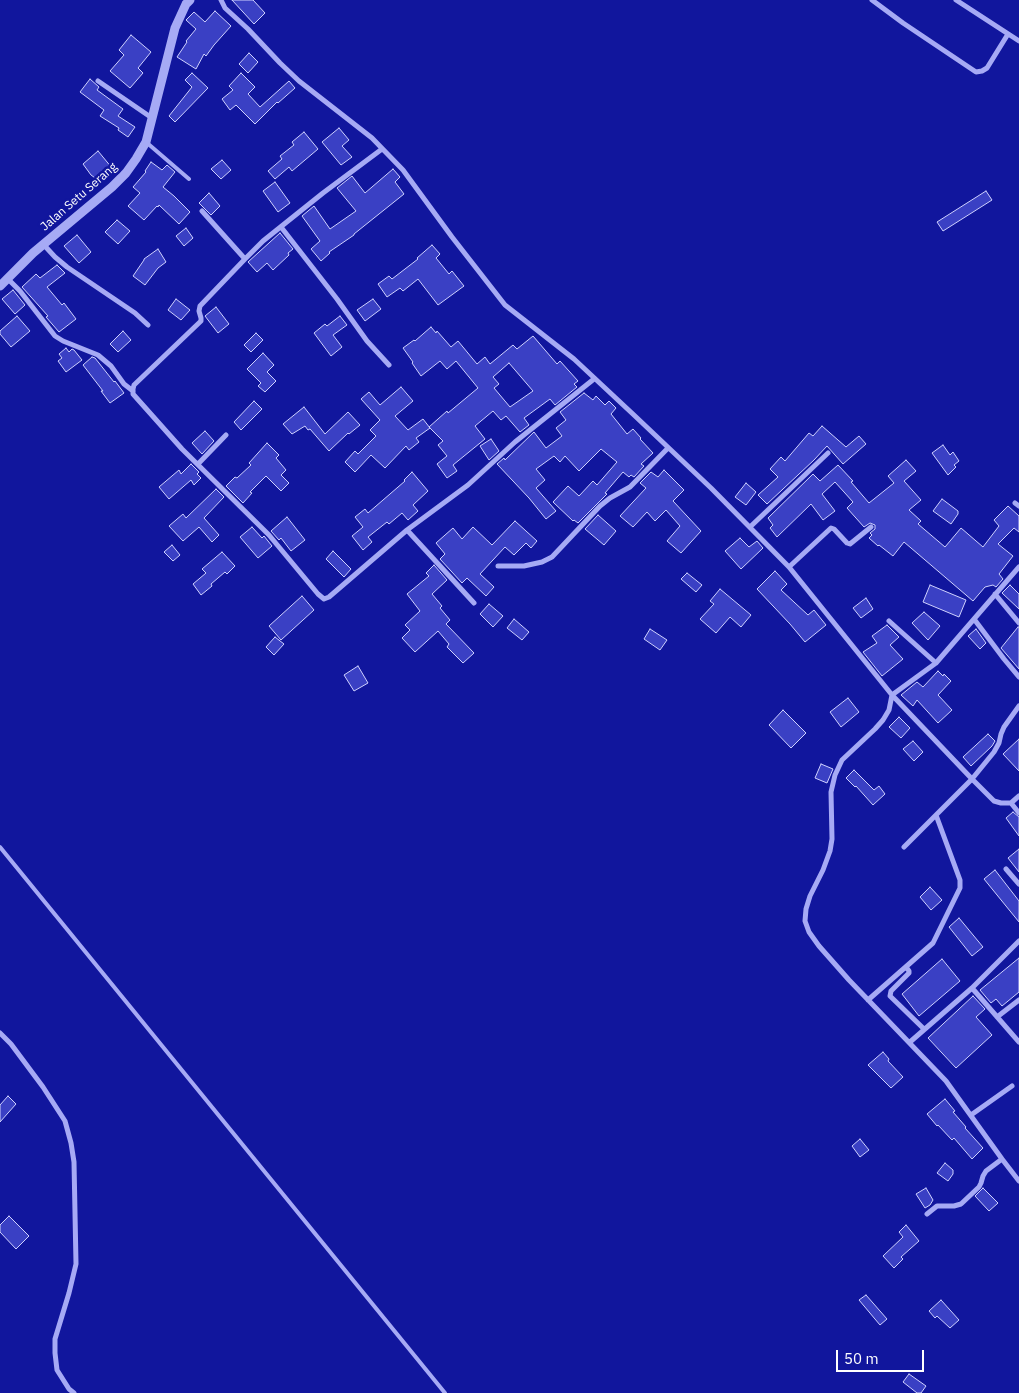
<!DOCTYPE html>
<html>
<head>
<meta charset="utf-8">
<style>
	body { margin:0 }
	#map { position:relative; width:1019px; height:1393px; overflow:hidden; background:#11169d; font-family:"IBM Plex Sans",sans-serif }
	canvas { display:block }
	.scale { position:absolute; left:836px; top:1350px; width:88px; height:22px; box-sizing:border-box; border:2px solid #fff; border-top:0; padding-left:6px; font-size:15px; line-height:18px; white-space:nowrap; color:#fff; -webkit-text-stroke:4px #11169d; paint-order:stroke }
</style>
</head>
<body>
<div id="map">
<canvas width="1019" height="1393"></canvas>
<div class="scale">50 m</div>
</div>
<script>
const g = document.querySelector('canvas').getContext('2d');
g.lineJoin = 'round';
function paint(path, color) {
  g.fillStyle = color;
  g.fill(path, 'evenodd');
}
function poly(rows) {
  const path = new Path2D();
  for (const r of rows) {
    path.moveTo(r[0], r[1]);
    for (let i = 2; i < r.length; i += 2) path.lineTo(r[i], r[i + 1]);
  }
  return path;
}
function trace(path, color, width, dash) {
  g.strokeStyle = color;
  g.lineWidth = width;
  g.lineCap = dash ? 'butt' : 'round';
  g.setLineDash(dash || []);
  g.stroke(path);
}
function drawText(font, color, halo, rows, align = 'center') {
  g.font = font + ' "IBM Plex Sans",sans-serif';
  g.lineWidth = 5;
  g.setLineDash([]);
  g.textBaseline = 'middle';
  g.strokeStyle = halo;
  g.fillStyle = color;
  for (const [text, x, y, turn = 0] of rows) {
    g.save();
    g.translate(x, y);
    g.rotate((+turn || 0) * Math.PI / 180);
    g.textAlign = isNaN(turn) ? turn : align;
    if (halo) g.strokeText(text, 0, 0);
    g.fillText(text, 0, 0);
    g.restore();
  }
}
const building = poly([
	[232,0,253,0,265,13,254,24,232,0],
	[215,11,231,26,214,45,206,56,204,54,196,69,177,57,187,42,186,41,196,29,186,20,194,12,205,22,215,11],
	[131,35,151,52,138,68,143,73,130,88,110,71,124,55,119,50,131,35],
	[249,53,258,62,248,73,239,64,249,53],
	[192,73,208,88,175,122,169,116,192,87,185,80,192,73],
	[241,73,255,87,248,94,260,107,289,81,295,88,278,103,277,102,255,124,236,105,230,110,222,99,233,90,229,86,241,73],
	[90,79,99,87,97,90,123,109,118,116,135,127,128,137,118,130,119,128,100,116,104,110,80,92,90,79],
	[339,128,349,140,342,146,352,157,341,165,322,142,339,128],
	[304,132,318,149,292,171,289,167,275,179,268,171,282,159,280,156,294,145,292,142,304,132],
	[98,151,112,168,98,180,91,175,83,164,98,151],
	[222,160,231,170,221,179,211,169,222,160],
	[151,162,162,170,167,165,175,172,163,187,174,196,190,212,179,224,159,205,158,207,157,206,144,220,128,206,140,193,133,187,146,172,145,171,151,162],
	[393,169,400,177,395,182,404,194,354,234,354,235,329,252,330,253,321,261,311,249,320,241,302,216,314,206,330,229,356,211,337,188,352,176,365,193,393,169],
	[275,182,290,203,278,212,263,191,275,182],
	[986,191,992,200,943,231,937,222,986,191],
	[209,193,220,206,211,215,199,203,209,193],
	[117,220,130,231,118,244,105,232,117,220],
	[186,228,193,238,184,246,176,236,186,228],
	[280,233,293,249,288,253,289,255,273,270,267,263,257,272,248,262,280,233],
	[77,235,91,252,79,263,64,246,77,235],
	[432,245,440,254,436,258,449,274,452,271,464,286,438,305,418,279,403,291,400,288,387,297,378,284,389,276,392,279,418,259,417,258,432,245],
	[158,249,166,262,158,268,145,285,133,276,144,260,144,259,158,249],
	[57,265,65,273,47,287,62,305,64,303,76,319,59,332,46,317,48,316,22,287,36,274,40,278,57,265],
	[13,290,25,305,15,314,2,299,13,290],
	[176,299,190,310,181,320,168,310,176,299],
	[373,299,381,309,365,321,357,310,373,299],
	[216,307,229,324,218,333,205,316,216,307],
	[17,316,30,331,11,347,0,334,0,331,17,316],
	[340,316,347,325,333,335,342,347,331,356,314,333,325,324,327,326,340,316],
	[431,327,436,333,437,331,451,347,458,341,477,364,485,357,490,364,513,345,517,349,533,336,557,364,560,361,578,381,574,384,577,387,555,405,550,399,524,418,529,425,520,432,506,416,501,420,493,411,475,426,485,439,453,465,457,471,447,478,437,464,447,456,438,445,443,441,429,427,447,411,448,413,478,388,456,361,447,369,440,361,421,376,412,363,413,362,403,348,414,340,415,341,431,327],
	[509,363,533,391,510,407,494,388,499,384,493,377,509,363],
	[123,331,131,340,118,352,110,344,123,331],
	[256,333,263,340,251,352,244,345,256,333],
	[66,348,69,352,72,349,74,350,82,360,66,372,58,361,62,358,59,354,66,348],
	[263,353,274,365,267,372,276,381,265,392,258,386,261,383,247,369,263,353],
	[92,357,95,358,114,382,115,381,124,393,110,403,101,391,103,391,83,365,92,357],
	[401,387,413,401,395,416,408,430,423,419,430,428,416,438,419,442,409,450,406,446,385,468,371,455,355,472,345,462,355,451,358,454,376,436,370,430,380,420,361,399,369,392,380,405,401,387],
	[584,393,593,400,596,396,605,405,609,401,616,408,611,414,627,434,633,429,641,438,640,439,653,453,641,464,644,466,634,477,631,475,629,477,623,472,605,493,607,494,578,523,574,520,573,521,553,502,568,486,579,496,593,481,597,485,617,462,601,449,579,471,565,456,560,462,554,456,536,469,545,480,536,488,556,511,546,519,529,498,497,464,504,458,505,460,534,432,546,448,562,436,556,428,566,420,560,412,584,393],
	[254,401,262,409,241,430,234,422,254,401],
	[304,407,325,434,348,412,360,425,349,434,348,433,329,451,310,429,308,430,305,426,292,434,283,424,304,407],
	[822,426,846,447,859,436,866,444,843,464,827,446,814,460,767,504,758,495,778,477,770,469,781,457,785,461,809,433,813,436,822,426],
	[205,431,214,441,202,454,192,443,205,431],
	[491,439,499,451,489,460,480,446,491,439],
	[267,443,279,455,276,458,286,470,281,475,289,483,281,491,266,476,250,492,252,493,243,503,226,486,235,477,237,478,251,465,249,463,267,443],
	[943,445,950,455,953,452,959,461,954,465,956,467,948,475,932,453,943,445],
	[906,460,916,471,904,481,921,500,909,510,921,521,918,524,945,547,961,528,983,547,999,526,994,520,1008,506,1019,516,1019,532,1014,528,998,544,1013,556,999,574,1003,579,996,587,993,585,985,587,973,601,904,542,893,556,879,545,878,546,869,538,872,535,870,533,875,529,875,525,870,523,864,527,847,508,853,502,835,482,822,494,835,511,823,520,811,504,777,537,770,528,773,525,768,518,813,474,820,481,838,465,853,481,851,482,869,503,894,483,888,476,906,460],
	[191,464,199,472,197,474,201,478,194,485,191,480,169,499,159,487,179,470,181,474,191,464],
	[664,470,684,490,673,501,701,531,681,553,667,541,680,526,666,510,655,521,647,512,633,527,620,516,646,488,640,483,651,472,658,477,664,470],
	[412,472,428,491,413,505,418,511,408,520,402,513,389,524,387,522,368,537,372,542,363,550,352,536,363,527,355,517,365,509,368,513,405,481,404,480,412,472],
	[746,483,756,492,746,505,735,497,746,483],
	[216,489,224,497,204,518,219,535,212,542,199,527,183,541,169,526,183,514,186,518,216,489],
	[942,499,958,511,958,514,951,524,933,511,942,499],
	[598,515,616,531,604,545,585,529,598,515],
	[287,517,305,540,291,551,281,538,279,540,271,531,287,517],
	[515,521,537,541,531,548,526,543,514,555,505,547,480,574,494,587,486,596,467,578,462,583,440,559,445,554,436,543,453,528,462,539,473,527,492,545,515,521],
	[252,527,262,538,264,536,272,546,258,558,240,537,252,527],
	[740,538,749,547,757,541,763,548,741,569,725,551,740,538],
	[172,545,180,555,173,561,164,552,172,545],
	[333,551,351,569,344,577,326,559,333,551],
	[222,552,235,566,227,574,225,572,211,584,212,586,201,595,193,584,206,573,202,569,222,552],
	[434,565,447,580,432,594,442,606,440,608,450,620,446,624,474,653,463,663,447,647,449,644,438,631,415,652,402,638,410,630,405,625,420,611,407,594,429,576,426,573,434,565],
	[775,571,787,584,781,590,808,615,814,610,826,625,805,642,790,624,757,589,775,571],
	[687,573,702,585,696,592,681,579,687,573],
	[930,585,966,600,959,617,923,602,930,585],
	[1010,585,1019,594,1019,609,1002,593,1010,585],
	[720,589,751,615,741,627,730,617,716,633,700,619,714,604,710,601,720,589],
	[302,596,314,610,281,640,269,626,302,596],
	[866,598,873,609,861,618,853,608,866,598],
	[489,604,503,616,493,627,480,614,489,604],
	[924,612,940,626,928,640,912,623,924,612],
	[514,619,529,632,522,640,507,628,514,619],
	[887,625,899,637,890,645,903,659,882,676,863,652,877,643,872,636,887,625],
	[1018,627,1019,627,1019,669,1001,648,1018,627],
	[650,629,667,640,660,650,644,639,650,629],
	[976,629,986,643,980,649,968,636,976,629],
	[275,637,284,644,274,655,266,647,275,637],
	[358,666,368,683,354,691,344,675,358,666],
	[938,671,943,676,944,674,951,681,938,695,952,710,938,723,917,700,913,706,901,695,917,682,923,687,938,671],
	[848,698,859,712,841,727,830,712,848,698],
	[783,710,806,733,791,748,769,725,783,710],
	[899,717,910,728,901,738,889,727,899,717],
	[988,734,995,741,992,746,971,766,963,757,988,734],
	[1019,739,1019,771,1003,754,1019,739],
	[913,741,923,752,914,761,903,749,913,741],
	[821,764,833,769,827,783,815,778,821,764],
	[854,770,874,790,879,786,885,794,873,805,856,786,855,787,846,778,854,770],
	[1013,812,1019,817,1019,836,1006,818,1013,812],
	[1019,849,1019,872,1008,858,1019,849],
	[995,870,1019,901,1019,922,984,879,995,870],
	[930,887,942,900,931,910,920,897,930,887],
	[959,918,983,947,972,956,949,927,959,918],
	[1019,958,1019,992,1002,1006,996,999,991,1003,980,990,1019,958],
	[942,959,960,981,919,1016,902,994,942,959],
	[973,996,985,1009,976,1017,992,1035,956,1068,928,1038,973,996],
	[883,1052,889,1059,888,1061,903,1077,891,1088,868,1065,883,1052],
	[8,1096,16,1104,0,1122,0,1105,8,1096],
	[945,1099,955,1111,953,1112,966,1127,965,1128,983,1148,972,1159,954,1138,952,1140,938,1125,937,1126,927,1114,945,1099],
	[860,1139,869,1150,860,1157,852,1146,860,1139],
	[945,1163,953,1170,953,1174,948,1181,937,1173,945,1163],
	[926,1188,933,1200,930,1205,925,1208,916,1194,926,1188],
	[983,1188,998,1203,989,1211,975,1196,983,1188],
	[9,1216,29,1236,16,1249,0,1232,0,1225,9,1216],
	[906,1225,919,1241,901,1257,903,1259,894,1268,883,1256,903,1237,899,1232,906,1225],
	[866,1295,887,1319,880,1325,859,1300,866,1295],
	[941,1300,959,1320,950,1328,937,1316,935,1318,929,1311,941,1300],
	[909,1374,926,1386,921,1393,917,1393,903,1382,909,1374]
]);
paint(building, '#3a40c4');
trace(building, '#cfd1fe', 1);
trace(poly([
	[146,142,189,179],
	[0,847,445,1393]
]), '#a6aaf5', 4);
trace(poly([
	[221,0,225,8,248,29,280,63,299,81,372,138,403,170,452,237,505,305,574,359,635,416,711,488,789,567,892,695,972,779,994,801,1001,803,1011,803,1019,796],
	[872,0,903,23,976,72,982,71,987,68,1008,34],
	[956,0,1019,41],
	[98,81,152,118],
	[382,149,323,193,263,241,245,259,200,306,199,311,201,318,201,321,134,385,133,389,133,394,182,449,269,535,318,594,324,599,329,597,407,530,468,485,515,442,594,379],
	[202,211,245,259],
	[281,227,337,299,367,341,389,365],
	[43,244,55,257,67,267,135,313,148,325],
	[7,278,20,291,55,336,63,341,98,355,111,366,124,384,133,391],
	[198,464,226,435],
	[1015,503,1019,506],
	[750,527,828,453],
	[407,530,474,603],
	[498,566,524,566,542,562,552,557,600,506,610,498,630,487,668,448],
	[789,567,831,528,834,529,847,543,850,544,871,527],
	[1019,567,936,663,892,695,889,710,883,720,875,729,842,760,835,775,831,792,832,839,830,851,823,870,810,896,806,909,805,921,809,932,819,946,849,980,946,1081,1002,1159,1019,1181],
	[995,594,1019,623],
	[974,619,1004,659,1019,677],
	[889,621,936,663],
	[1011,803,1019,813],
	[904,847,972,779,994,752,999,743,1001,734,1004,727,1019,706],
	[1006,869,1019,884],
	[906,967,909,971,909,973,891,991,890,996,924,1029],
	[972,988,1019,1042],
	[868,1000,933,943,960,888,960,880,936,815],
	[997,1017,1019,1000],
	[0,1033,11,1044,43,1087,65,1121,71,1143,74,1162,76,1264,69,1293,55,1339,55,1353,57,1370,69,1389,74,1393],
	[910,1042,972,988,1019,941],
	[971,1115,1012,1086],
	[927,1214,937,1206,954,1206,961,1204,979,1187,981,1183,983,1176,986,1171,1002,1159]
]), '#a6aaf5', 5);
trace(poly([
	[0,286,33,253,112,187,126,173,136,159,146,142,175,28,186,4,190,0]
]), '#a6aaf5', 9);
drawText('12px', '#fff', '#11169d', [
	["Jalan Setu Serang",79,197,-41]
]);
</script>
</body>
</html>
